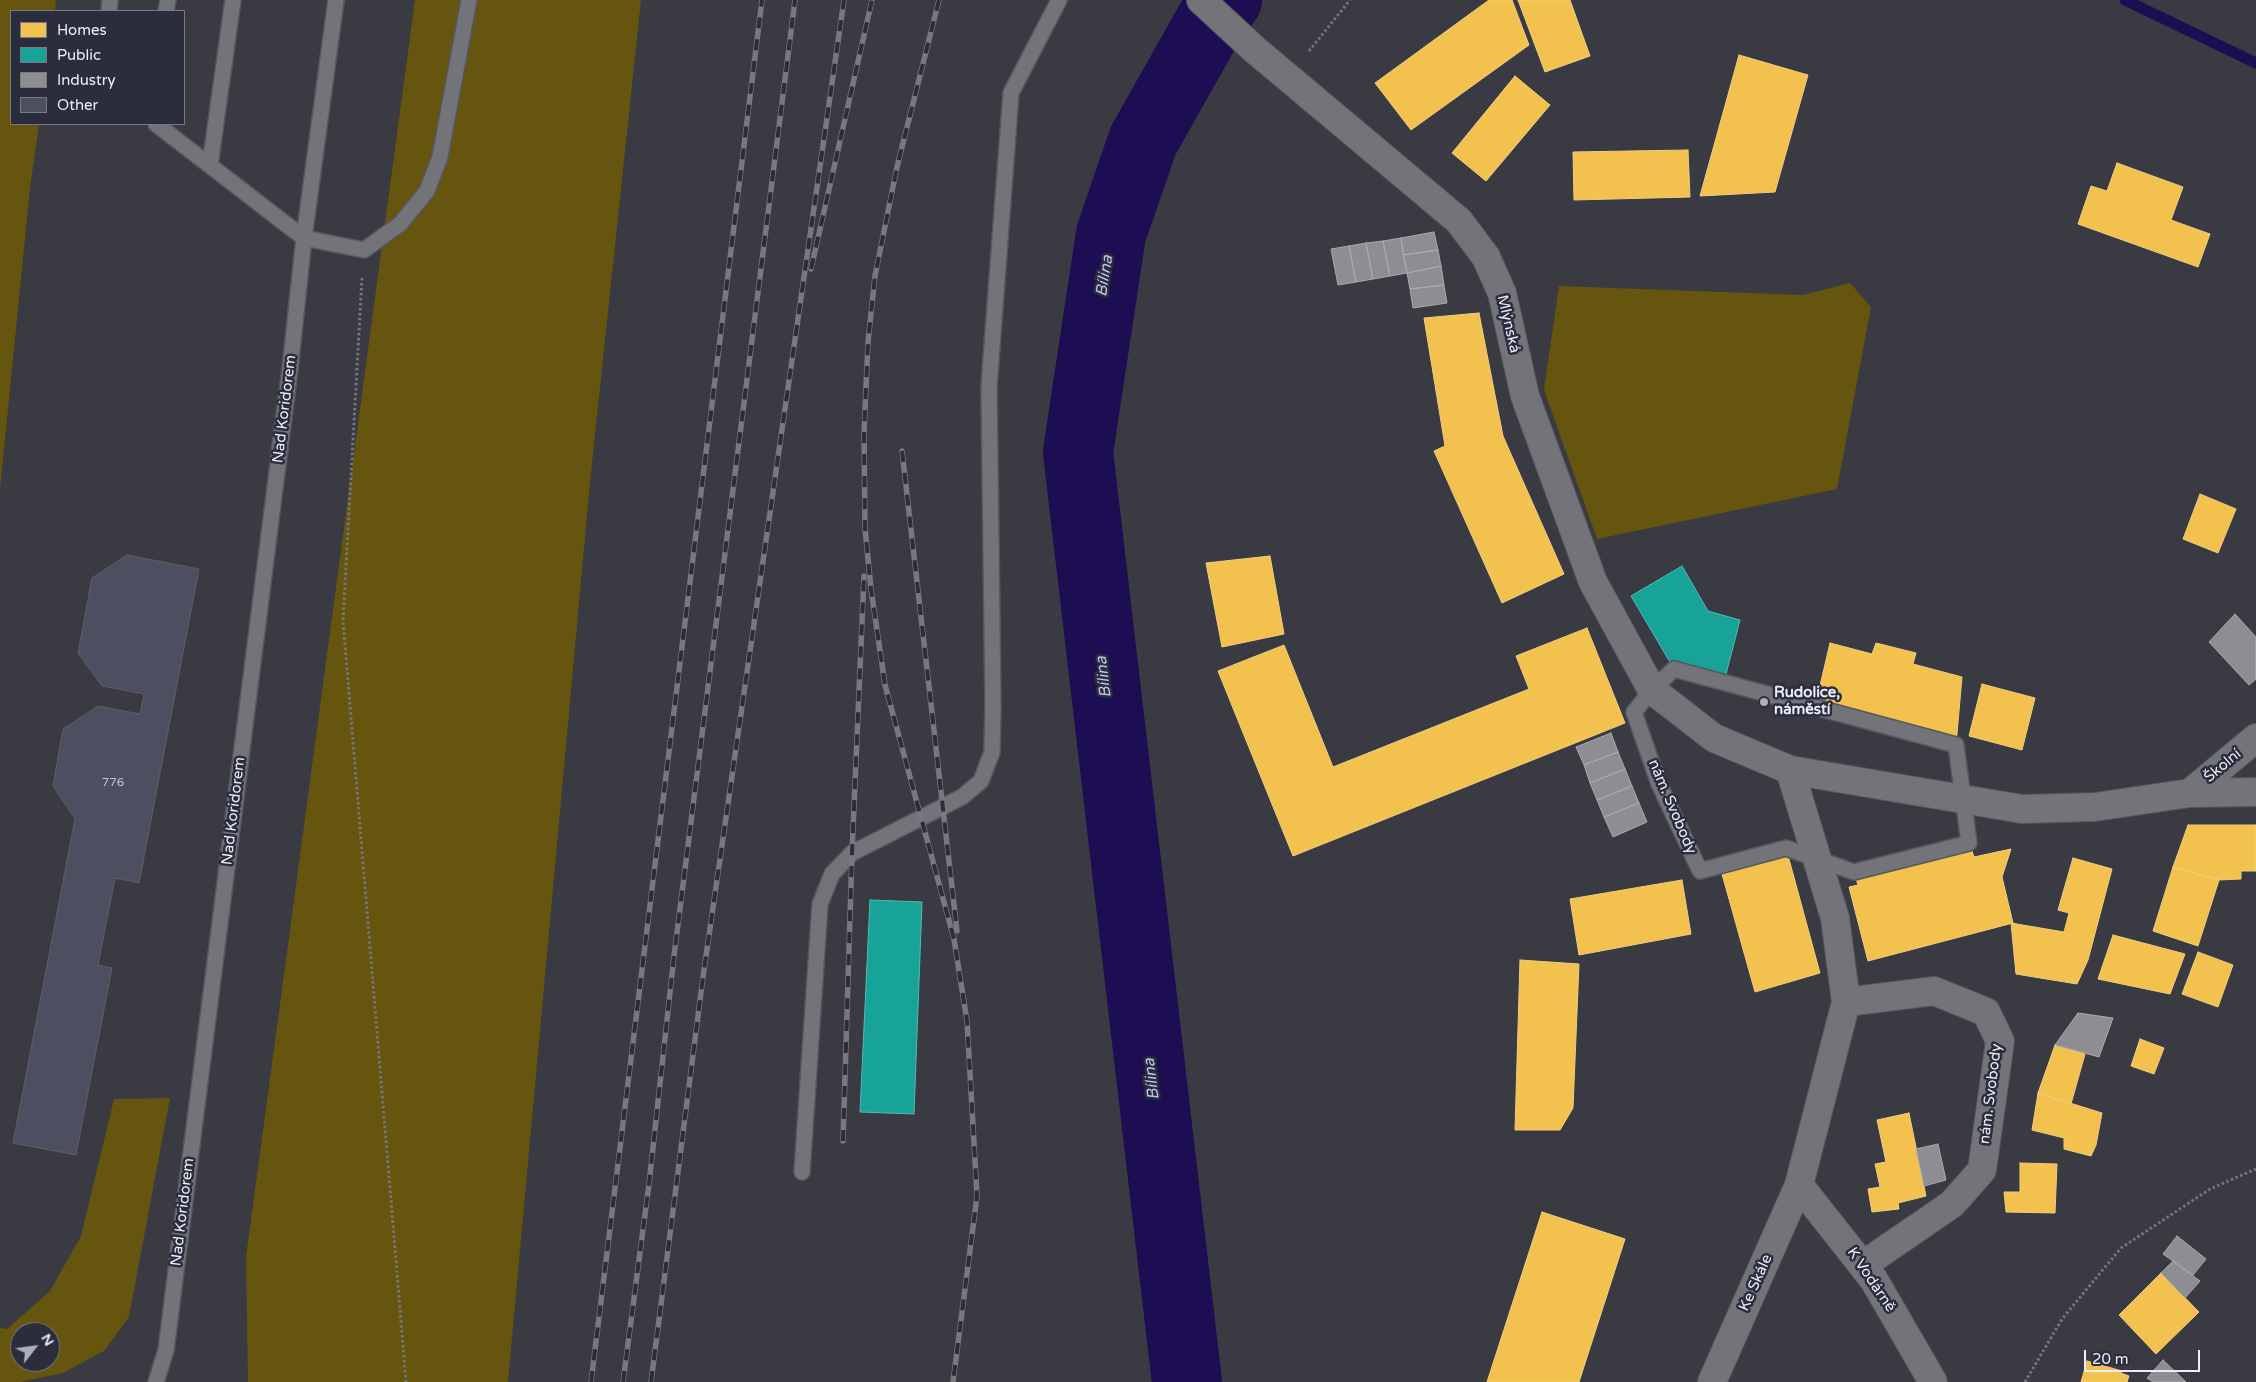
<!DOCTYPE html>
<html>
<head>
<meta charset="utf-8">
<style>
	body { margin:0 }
	#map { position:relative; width:2256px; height:1382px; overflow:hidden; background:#393a42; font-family:"Varela Round",sans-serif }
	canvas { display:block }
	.legend { position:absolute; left:10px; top:10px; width:175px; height:115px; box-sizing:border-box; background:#2b2c3c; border:1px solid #787987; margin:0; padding:6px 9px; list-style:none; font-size:15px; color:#ecedf8 }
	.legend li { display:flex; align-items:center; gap:10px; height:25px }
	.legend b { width:25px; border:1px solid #787987 }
	.north { position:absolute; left:10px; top:1322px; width:50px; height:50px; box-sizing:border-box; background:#2b2c3c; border:1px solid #787987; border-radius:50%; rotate:60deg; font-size:14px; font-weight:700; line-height:20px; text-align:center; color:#ecedf8 }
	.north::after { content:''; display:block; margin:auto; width:18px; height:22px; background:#adaeb8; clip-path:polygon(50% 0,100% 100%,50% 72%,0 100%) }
	.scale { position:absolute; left:2084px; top:1350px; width:116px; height:22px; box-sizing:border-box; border:2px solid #ecedf8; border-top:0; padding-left:6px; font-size:15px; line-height:18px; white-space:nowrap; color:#ecedf8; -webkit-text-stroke:4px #2b2c3c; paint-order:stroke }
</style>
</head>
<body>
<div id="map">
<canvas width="2256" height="1382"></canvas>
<ul class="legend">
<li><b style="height:14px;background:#f2c14e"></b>Homes</li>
<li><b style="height:14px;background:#17a398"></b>Public</li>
<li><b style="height:14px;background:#8d8d92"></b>Industry</li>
<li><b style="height:14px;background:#4e4e61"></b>Other</li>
</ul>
<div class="north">N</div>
<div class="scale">20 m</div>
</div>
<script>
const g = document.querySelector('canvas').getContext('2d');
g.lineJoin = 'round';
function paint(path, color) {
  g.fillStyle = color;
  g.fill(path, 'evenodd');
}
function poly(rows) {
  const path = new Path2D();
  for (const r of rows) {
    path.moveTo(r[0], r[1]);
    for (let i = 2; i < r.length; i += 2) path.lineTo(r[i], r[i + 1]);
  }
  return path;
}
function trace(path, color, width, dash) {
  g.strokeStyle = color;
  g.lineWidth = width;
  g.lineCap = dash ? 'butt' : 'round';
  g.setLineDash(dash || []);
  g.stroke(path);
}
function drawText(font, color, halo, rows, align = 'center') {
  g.font = font + ' "Varela Round",sans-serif';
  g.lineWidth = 5;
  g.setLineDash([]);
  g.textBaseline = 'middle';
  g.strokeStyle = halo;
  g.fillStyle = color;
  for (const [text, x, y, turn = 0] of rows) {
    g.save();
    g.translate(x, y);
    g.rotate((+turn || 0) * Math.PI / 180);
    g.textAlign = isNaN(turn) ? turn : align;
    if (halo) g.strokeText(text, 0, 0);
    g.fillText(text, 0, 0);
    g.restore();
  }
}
paint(poly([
	[0,0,56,0,55,11,11,11,11,124,39,124,30,188,0,490],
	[415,0,641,0,590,482,508,1382,248,1382,246,1257],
	[1850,283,1871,307,1837,489,1597,539,1544,390,1559,286,1803,295],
	[170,1098,129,1317,104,1351,63,1373,20,1382,0,1382,0,1328,7,1329,50,1291,81,1236,114,1099],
	[20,1332,50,1332,50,1362,20,1362]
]), '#66550e');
const homes = poly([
	[1489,0,1512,0,1529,45,1411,130,1375,83,1489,0],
	[1518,0,1570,0,1590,56,1545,72,1518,0],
	[1739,55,1808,75,1775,192,1700,196,1739,55],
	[1515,76,1550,105,1486,181,1452,153,1515,76],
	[1688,150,1690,197,1574,200,1573,152,1688,150],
	[2117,163,2183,187,2171,220,2210,234,2198,267,2078,224,2091,186,2107,191,2117,163],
	[1479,313,1503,436,1564,574,1502,603,1434,451,1445,446,1424,318,1479,313],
	[2200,494,2236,509,2218,553,2183,539,2200,494],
	[1270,556,1284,634,1222,647,1206,563,1270,556],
	[1587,628,1625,723,1293,856,1218,671,1284,645,1333,767,1529,689,1516,656,1587,628],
	[1830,643,1872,654,1876,643,1916,653,1913,664,1962,677,1956,745,1815,707,1830,643],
	[1982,684,2035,698,2022,750,1969,736,1982,684],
	[2188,825,2256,825,2256,871,2241,871,2241,879,2219,880,2173,867,2188,825],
	[1969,843,1974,857,2011,849,2002,877,2013,923,1868,961,1849,887,1858,885,1854,872,1969,843],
	[1786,848,1820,973,1755,992,1720,867,1786,848],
	[2073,858,2112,869,2088,960,2077,984,2016,974,2011,923,2064,932,2069,913,2058,910,2073,858],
	[2173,867,2219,880,2198,946,2153,931,2173,867],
	[1682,880,1691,934,1579,955,1570,899,1682,880],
	[2113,935,2185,954,2170,994,2098,979,2113,935],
	[2198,952,2233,965,2218,1007,2182,994,2198,952],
	[1520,960,1579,964,1573,1108,1560,1130,1515,1130,1520,960],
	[2140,1039,2164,1048,2154,1074,2131,1066,2140,1039],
	[2055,1045,2085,1054,2071,1104,2038,1093,2055,1045],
	[2038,1093,2102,1113,2096,1145,2091,1156,2064,1149,2064,1138,2032,1130,2038,1093],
	[1909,1113,1926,1196,1898,1203,1899,1209,1872,1212,1868,1189,1880,1187,1875,1164,1886,1162,1877,1120,1909,1113],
	[2020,1163,2057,1164,2055,1213,2006,1212,2004,1192,2020,1192,2020,1163],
	[1542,1212,1625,1239,1579,1382,1487,1382,1542,1212],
	[2161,1273,2199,1312,2156,1354,2119,1315,2161,1273],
	[2087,1361,2122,1371,2121,1373,2129,1376,2127,1382,2081,1382,2087,1361]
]);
paint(homes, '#f2c14e');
trace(homes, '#f0ce81', 1);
const public = poly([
	[1682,566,1708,611,1740,620,1724,682,1674,669,1631,596,1682,566],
	[870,900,922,902,914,1114,860,1112,870,900]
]);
paint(public, '#17a398');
trace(public, '#57b9b5', 1);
const industry = poly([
	[1434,232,1438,250,1403,255,1401,238,1434,232],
	[1401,238,1407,273,1390,276,1383,241,1401,238],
	[1383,241,1390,276,1373,279,1366,243,1383,241],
	[1366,243,1373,279,1356,282,1349,246,1366,243],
	[1349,246,1356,282,1338,285,1331,249,1349,246],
	[1438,250,1441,266,1407,273,1403,255,1438,250],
	[1441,266,1444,285,1410,289,1407,273,1441,266],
	[1444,285,1447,303,1413,308,1410,289,1444,285],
	[2235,614,2256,637,2256,679,2249,685,2209,642,2235,614],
	[1611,733,1618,752,1584,765,1576,747,1611,733],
	[1618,752,1625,769,1590,783,1584,765,1618,752],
	[1625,769,1632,786,1597,800,1590,783,1625,769],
	[1632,786,1639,803,1604,817,1597,800,1632,786],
	[1639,803,1647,822,1613,837,1604,817,1639,803],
	[2078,1013,2113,1018,2099,1057,2055,1045,2078,1013],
	[1938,1144,1946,1180,1924,1186,1916,1149,1938,1144],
	[2177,1236,2206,1259,2193,1275,2163,1254,2177,1236],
	[2173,1261,2200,1281,2185,1298,2161,1273,2173,1261],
	[2163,1360,2186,1382,2153,1382,2147,1378,2163,1360]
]);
paint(industry, '#8d8d92');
trace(industry, '#aaaab1', 1);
trace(poly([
	[2125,0,2256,63]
]), '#1d0d52', 11);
trace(poly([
	[1187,1382,1078,452,1111,234,1143,141,1214,15,1227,0]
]), '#1d0d52', 70);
const building = poly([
	[127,555,199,569,139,883,115,878,98,965,112,968,76,1155,13,1143,75,819,53,786,63,729,98,706,140,714,144,694,102,686,78,653,92,578,127,555]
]);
paint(building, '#4e4e61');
trace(building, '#5e5e67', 1);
const service = poly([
	[109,11,110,0],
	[166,11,168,0],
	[156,124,304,238,364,250,400,224,427,191,440,157,469,0],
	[210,165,233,0],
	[1674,669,1956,745,1969,843,1854,872,1786,848,1700,871,1659,784,1634,712,1652,690,1674,669],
	[802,1172,820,904,832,874,852,853,962,797,981,781,992,752,993,707,989,386,1011,93,1059,0],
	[156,1382,166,1350,290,369,304,238,336,0]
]);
const minor = poly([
	[1201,0,1254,49,1459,221,1486,257,1502,293,1525,396,1593,582,1652,690,1714,738,1790,770,2022,809,2095,807,2190,793,2256,792],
	[2190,793,2256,738],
	[1846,1002,1934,991,1986,1012,2000,1041,1982,1170,1952,1204,1863,1265],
	[1799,1185,1874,1280,1933,1382],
	[1712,1382,1799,1185,1846,1002,1835,918,1790,770]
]);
trace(service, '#56575e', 18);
trace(minor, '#56575e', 30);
trace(poly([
	[1309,51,1350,0],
	[362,278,343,621,406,1382],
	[2025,1382,2062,1319,2121,1248,2210,1189,2256,1169]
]), '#75767c', 3, [2.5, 2.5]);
trace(service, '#73747a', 15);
trace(minor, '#73747a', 28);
const rail = poly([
	[939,0,897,167,875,276,868,342,864,433,865,528,871,589,885,685,954,939,967,1021,977,1196,953,1382],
	[811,269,872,0],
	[902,451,957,931],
	[843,1141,852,853,864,576],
	[591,1382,762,0],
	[623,1382,649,1184,674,956,795,0],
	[651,1382,703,977,844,0]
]);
trace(rail, '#78787e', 5.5);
trace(rail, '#2b2c3c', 4, [11]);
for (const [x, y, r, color] of [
	[1764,702,5,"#adaeb8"]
]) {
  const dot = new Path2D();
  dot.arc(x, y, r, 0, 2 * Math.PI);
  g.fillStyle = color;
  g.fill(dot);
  trace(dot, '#2b2c3c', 2);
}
drawText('12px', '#c4c5d2', null, [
	["776",113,783]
]);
drawText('15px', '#ecedf8', '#2b2c3c', [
	["Mlýnská",1508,324,77],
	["Nad Koridorem",285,409,-83],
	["Školní",2223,766,-40],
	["nám. Svobody",1672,807,67],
	["Nad Koridorem",234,811,-83],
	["nám. Svobody",1991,1094,-83],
	["Nad Koridorem",183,1212,-83],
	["K Vodárně",1871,1280,56],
	["Ke Skále",1756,1283,-66]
]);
drawText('bold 15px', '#ecedf8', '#2b2c3c', [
	["Rudolice,",1774,693],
	["náměstí",1774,710]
], 'left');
drawText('italic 16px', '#c0c3ee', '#2b2c3c', [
	["Bílina",1105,276,-81],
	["Bílina",1104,677,-97],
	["Bílina",1152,1079,-97]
]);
</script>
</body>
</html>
